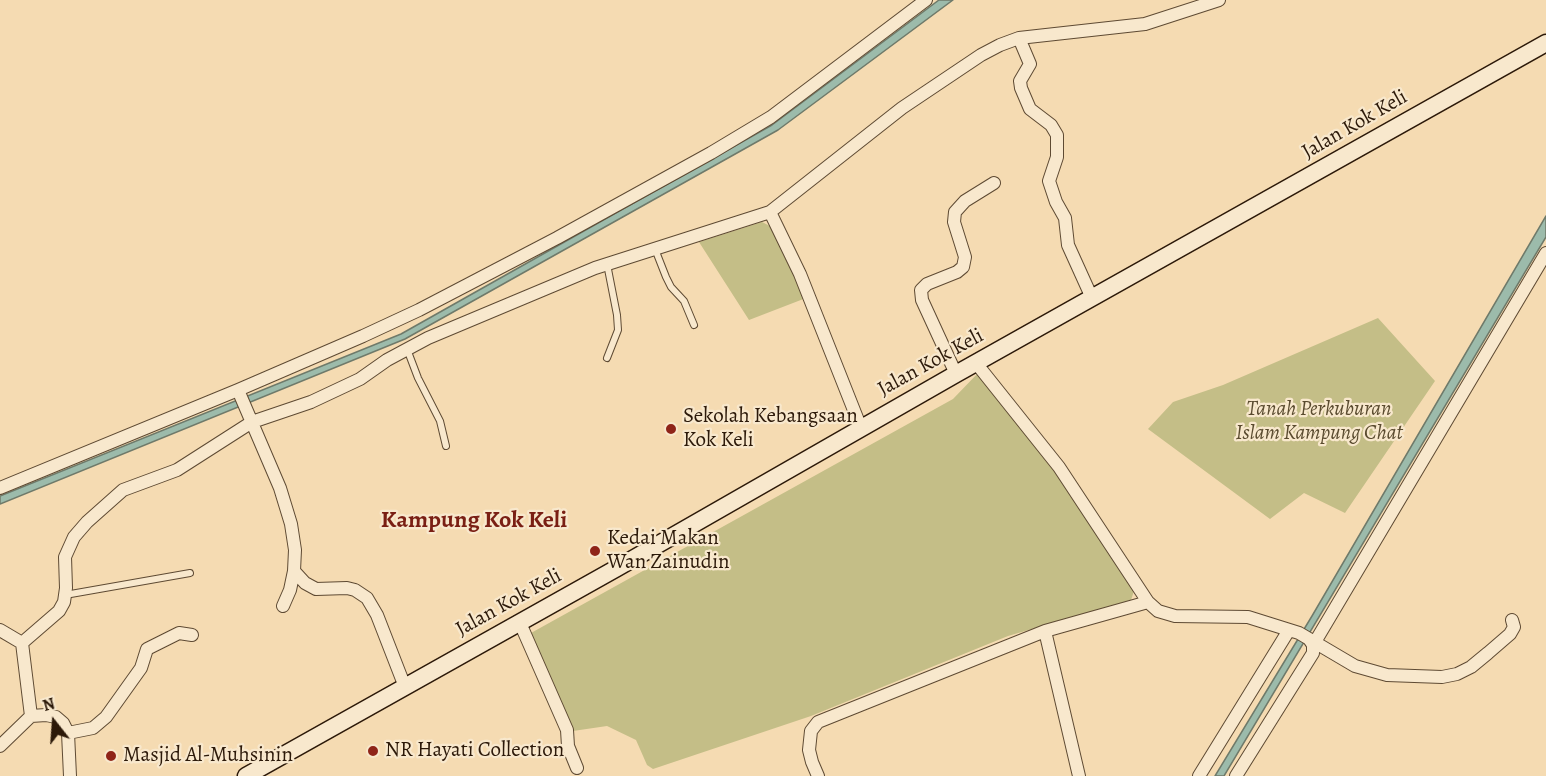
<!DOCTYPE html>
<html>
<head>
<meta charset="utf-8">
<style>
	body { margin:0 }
	#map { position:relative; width:1546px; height:776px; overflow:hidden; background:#f5dbb2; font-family:Alegreya,serif }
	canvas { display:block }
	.north { position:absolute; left:24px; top:692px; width:60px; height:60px; -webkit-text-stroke:4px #f8e8cd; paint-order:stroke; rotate:343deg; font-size:16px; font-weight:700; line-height:24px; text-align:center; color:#2c1909 }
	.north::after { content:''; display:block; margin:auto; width:21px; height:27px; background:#2c1909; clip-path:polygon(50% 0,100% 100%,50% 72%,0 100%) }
</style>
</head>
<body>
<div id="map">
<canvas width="1546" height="776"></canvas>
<div class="north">N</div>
</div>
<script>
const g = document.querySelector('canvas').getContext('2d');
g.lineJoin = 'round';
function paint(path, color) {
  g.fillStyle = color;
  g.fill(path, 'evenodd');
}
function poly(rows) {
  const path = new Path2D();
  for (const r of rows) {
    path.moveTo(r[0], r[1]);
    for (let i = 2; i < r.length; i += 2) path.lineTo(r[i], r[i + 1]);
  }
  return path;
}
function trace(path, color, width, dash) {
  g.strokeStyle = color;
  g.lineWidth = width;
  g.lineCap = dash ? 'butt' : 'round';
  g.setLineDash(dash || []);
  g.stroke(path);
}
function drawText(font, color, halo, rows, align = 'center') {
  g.font = font + ' Alegreya,serif';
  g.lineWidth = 4.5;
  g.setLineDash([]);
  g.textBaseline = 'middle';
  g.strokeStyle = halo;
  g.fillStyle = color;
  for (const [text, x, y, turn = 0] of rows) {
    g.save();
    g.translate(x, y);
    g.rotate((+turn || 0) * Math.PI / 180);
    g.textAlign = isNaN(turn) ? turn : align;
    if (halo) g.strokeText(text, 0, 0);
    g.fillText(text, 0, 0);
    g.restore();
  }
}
paint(poly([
	[762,222,772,227,806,298,749,320,699,242],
	[1378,318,1435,381,1345,513,1304,493,1270,519,1148,429,1173,402,1223,385],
	[979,372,1050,463,1135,588,1131,600,1008,636,811,716,653,769,647,765,636,740,607,726,573,731,531,633,953,399]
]), '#c4be87');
const water = poly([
	[939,0,953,0,778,130,405,339,0,504,0,496,401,334,772,125,939,0],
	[1546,216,1546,237,1224,776,1215,776,1312,616,1546,216]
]);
paint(water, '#9cbbab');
trace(water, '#6f7a6a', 1.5);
const lane = poly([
	[655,249,666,277,671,287,684,301,694,325],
	[607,264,617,315,618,330,607,358],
	[407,349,418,378,440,421,446,446],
	[65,595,190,573]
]);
const street = poly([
	[1019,38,1030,64,1020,81,1021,88,1030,109,1051,125,1057,135,1057,157,1049,181,1056,202,1065,218,1068,245,1092,298],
	[770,212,800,274,861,428],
	[976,363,1059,467,1148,602,1158,611,1175,616,1248,617,1299,633,1355,666,1387,675,1442,677,1457,674,1471,667,1488,653,1510,634,1514,627,1512,620],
	[956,374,922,300,921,290,927,284,957,272,963,267,965,257,954,222,955,212,965,201,994,183],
	[238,390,280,488,291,524,295,550,294,571,290,590,283,606],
	[0,488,238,390,363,336,419,310,557,238,711,153,771,117,926,0],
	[294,571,305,583,316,589,347,588,355,590,367,598,377,615,405,687],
	[520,623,567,730,568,746,577,768],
	[0,630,22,643],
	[1045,631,1079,776],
	[1315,642,1546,253],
	[22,643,59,611,64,602,66,588,65,557,74,537,87,522,123,490,177,470,252,422,311,402,360,379,387,360,428,338,595,268,770,212,902,108,981,55,1000,45,1019,38,1145,24,1219,0],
	[22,643,31,716],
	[68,733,93,728,106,717,141,668,147,649,179,633,192,635],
	[0,746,31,716,46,715,56,717,63,723,68,733,70,776],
	[818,776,812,762,809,750,811,731,818,722,1045,631,1148,602],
	[1199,776,1289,630],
	[1236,776,1313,653,1313,645,1309,639]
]);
const secondary = poly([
	[246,776,617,568,956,374,1546,43]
]);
trace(lane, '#5e4a33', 8);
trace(street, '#5e4a33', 14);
trace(secondary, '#2c1909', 19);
trace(lane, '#f8e8cd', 6);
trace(street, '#f8e8cd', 12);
trace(secondary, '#f8e8cd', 16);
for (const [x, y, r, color] of [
	[671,429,6,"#8f2418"],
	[595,551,6,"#8f2418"],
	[373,751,6,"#8f2418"],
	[111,756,6,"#8f2418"]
]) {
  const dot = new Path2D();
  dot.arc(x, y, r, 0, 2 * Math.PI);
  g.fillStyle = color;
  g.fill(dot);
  trace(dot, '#f8e8cd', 2);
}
drawText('21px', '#2c1909', '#f8e8cd', [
	["Jalan Kok Keli",1355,125,-30],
	["Jalan Kok Keli",931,363,-29],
	["Jalan Kok Keli",509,603,-29]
]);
drawText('italic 21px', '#5a4b2f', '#f8e8cd', [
	["Tanah Perkuburan",1319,410],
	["Islam Kampung Chat",1319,434]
]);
drawText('21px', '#2c1909', '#f8e8cd', [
	["Sekolah Kebangsaan",683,417],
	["Kok Keli",683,441],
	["Kedai Makan",607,539],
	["Wan Zainudin",607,563],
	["NR Hayati Collection",385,751],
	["Masjid Al-Muhsinin",123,756]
], 'left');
drawText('bold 24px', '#7a1f14', '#f8e8cd', [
	["Kampung Kok Keli",474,521]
]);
</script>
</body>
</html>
